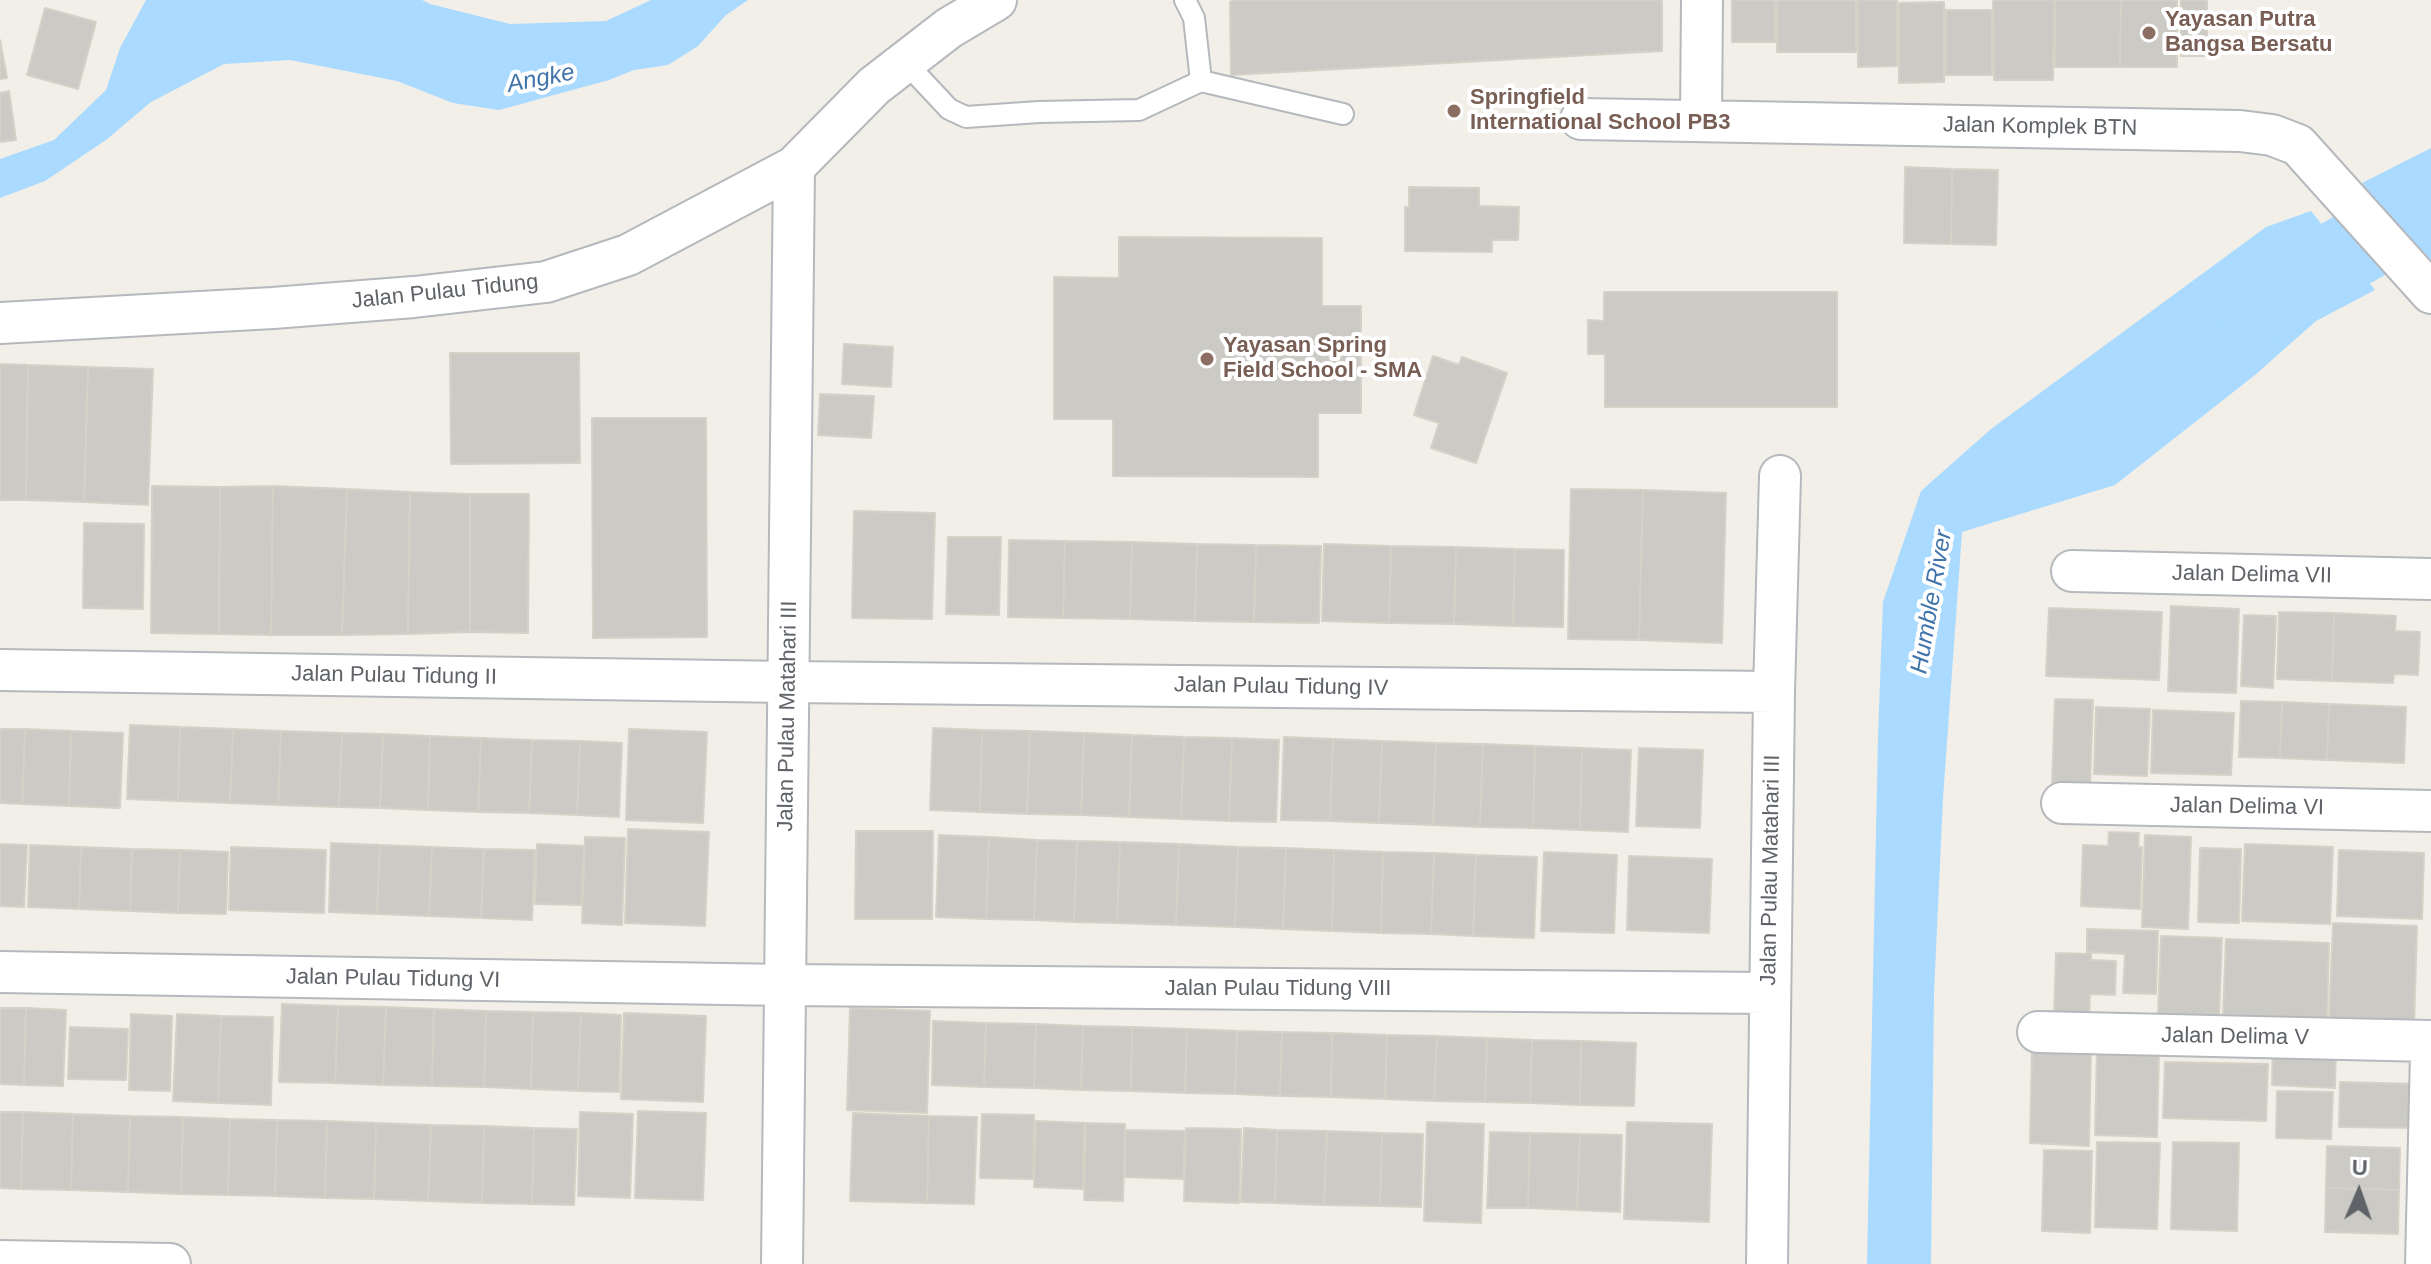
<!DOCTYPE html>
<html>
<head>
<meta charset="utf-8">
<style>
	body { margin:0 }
	#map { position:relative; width:2431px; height:1264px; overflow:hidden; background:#f1efe8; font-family:Arial,sans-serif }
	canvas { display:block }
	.north { position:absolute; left:2319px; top:1152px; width:80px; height:80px; -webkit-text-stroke:6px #fff; paint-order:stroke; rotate:2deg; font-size:22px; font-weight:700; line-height:32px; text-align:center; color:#5f6368 }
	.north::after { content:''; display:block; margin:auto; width:28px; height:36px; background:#5f6368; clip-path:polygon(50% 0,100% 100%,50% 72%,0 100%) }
</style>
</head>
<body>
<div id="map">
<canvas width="2431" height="1264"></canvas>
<div class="north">U</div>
</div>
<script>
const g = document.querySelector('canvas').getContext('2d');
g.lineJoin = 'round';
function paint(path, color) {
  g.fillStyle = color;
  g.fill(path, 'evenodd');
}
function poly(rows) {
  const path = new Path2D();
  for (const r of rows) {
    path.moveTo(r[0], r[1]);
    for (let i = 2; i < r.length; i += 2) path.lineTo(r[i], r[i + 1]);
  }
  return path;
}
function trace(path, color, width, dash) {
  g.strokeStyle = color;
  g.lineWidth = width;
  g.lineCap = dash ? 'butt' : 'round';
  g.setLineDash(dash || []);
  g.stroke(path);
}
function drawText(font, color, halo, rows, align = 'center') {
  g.font = font + ' Arial,sans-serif';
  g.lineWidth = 8;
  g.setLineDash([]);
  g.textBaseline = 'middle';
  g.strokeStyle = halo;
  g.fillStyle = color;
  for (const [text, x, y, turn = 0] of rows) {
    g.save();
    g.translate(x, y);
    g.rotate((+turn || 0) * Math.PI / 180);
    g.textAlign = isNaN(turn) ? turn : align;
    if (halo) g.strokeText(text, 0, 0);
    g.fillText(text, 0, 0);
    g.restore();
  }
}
paint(poly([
	[146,0,422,0,430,4,510,24,606,21,651,0,748,0,726,15,698,46,668,65,634,70,609,80,499,110,453,103,397,81,290,60,224,64,151,102,106,140,45,181,0,198,0,159,54,140,106,90,120,48],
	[2431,148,2431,268,2362,183],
	[2311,211,2375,290,2316,321,2255,375,2115,485,1962,532,1943,798,1934,993,1931,1264,1867,1264,1878,736,1883,602,1921,491,1991,429,2266,227]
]), '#aadaff');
trace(poly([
	[2257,309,2294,283,2431,205]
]), '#aadaff', 76);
const building = poly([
	[1234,0,1662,0,1662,51,1231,75,1230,2,1234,0],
	[1732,0,1775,0,1775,42,1732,42,1732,0],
	[1777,0,1856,0,1856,52,1777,52,1777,0],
	[1858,0,1897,0,1897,66,1858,67,1858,0],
	[1993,0,2054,0,2053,80,1994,80,1993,0],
	[2055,0,2121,0,2120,67,2055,67,2055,0],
	[2121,0,2177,0,2177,67,2120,67,2121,0],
	[2181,0,2207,0,2207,56,2181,56,2181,0],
	[1944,2,1944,82,1899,83,1899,3,1944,2],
	[45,8,96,22,78,89,27,75,45,8],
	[1946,10,1992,10,1992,75,1946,75,1946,10],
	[0,40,7,78,0,79,0,40],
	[9,91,16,140,0,142,0,93,9,91],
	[1905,167,1952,169,1951,244,1904,243,1905,167],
	[1952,169,1998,170,1996,245,1951,244,1952,169],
	[1409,187,1479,188,1479,206,1519,207,1518,240,1492,240,1492,252,1405,251,1405,207,1409,207,1409,187],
	[1119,237,1322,238,1322,306,1361,306,1361,413,1318,413,1318,477,1113,476,1113,419,1054,419,1054,277,1119,278,1119,237],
	[1604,292,1837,292,1837,407,1605,407,1605,354,1588,354,1588,320,1604,321,1604,292],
	[844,344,893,347,891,387,842,384,844,344],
	[450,353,579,353,580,463,451,464,450,353],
	[1433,356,1459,365,1462,357,1507,373,1476,463,1431,448,1439,423,1414,415,1433,356],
	[0,364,28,365,26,500,0,500,0,364],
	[28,365,88,367,84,502,26,500,28,365],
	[88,367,153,369,148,505,84,502,88,367],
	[820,394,874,396,871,438,818,435,820,394],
	[592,418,706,418,707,637,593,638,592,418],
	[152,486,220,487,219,634,151,633,152,486],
	[273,486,271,635,219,634,220,487,273,486],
	[273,486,347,489,342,635,271,635,273,486],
	[347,489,410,492,408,634,342,635,347,489],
	[1571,489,1643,490,1639,640,1568,639,1571,489],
	[1643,490,1726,493,1722,643,1639,640,1643,490],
	[410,492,470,494,470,632,408,634,410,492],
	[470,494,529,494,528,633,470,632,470,494],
	[854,511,935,513,932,619,852,618,854,511],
	[84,523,144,524,143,609,83,608,84,523],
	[948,537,1001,537,999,615,946,614,948,537],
	[1009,540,1065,541,1063,618,1008,617,1009,540],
	[1065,541,1132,542,1130,619,1063,618,1065,541],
	[1132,542,1197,544,1195,621,1130,619,1132,542],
	[1197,544,1256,545,1254,622,1195,621,1197,544],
	[1324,544,1391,546,1389,623,1322,621,1324,544],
	[1256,545,1321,546,1319,623,1254,622,1256,545],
	[1391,546,1456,547,1454,624,1389,623,1391,546],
	[1456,547,1515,549,1513,626,1454,624,1456,547],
	[1515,549,1564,550,1563,627,1513,626,1515,549],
	[2171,606,2239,609,2236,693,2168,691,2171,606],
	[2049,608,2162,612,2159,680,2046,676,2049,608],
	[2279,612,2334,613,2332,681,2277,679,2279,612],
	[2334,613,2396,616,2395,631,2420,632,2418,675,2394,674,2393,683,2332,681,2334,613],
	[2244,615,2276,616,2273,688,2241,686,2244,615],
	[2055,699,2093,700,2090,786,2052,784,2055,699],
	[2241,701,2282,702,2280,758,2239,757,2241,701],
	[2282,702,2329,704,2327,760,2280,758,2282,702],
	[2329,704,2406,707,2404,763,2327,760,2329,704],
	[2096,707,2150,709,2147,776,2094,774,2096,707],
	[2153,710,2234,713,2231,775,2151,773,2153,710],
	[130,725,180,727,178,801,127,799,130,725],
	[180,727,233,729,230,803,178,801,180,727],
	[933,728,982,730,980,812,930,810,933,728],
	[0,729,25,729,22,804,0,803,0,729],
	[25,729,71,731,69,806,22,804,25,729],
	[233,729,281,731,278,805,230,803,233,729],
	[629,729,707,732,703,823,626,820,629,729],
	[982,730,1030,731,1027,814,980,812,982,730],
	[71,731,123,733,120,808,69,806,71,731],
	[281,731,342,733,339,807,278,805,281,731],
	[1030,731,1084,733,1081,815,1027,814,1030,731],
	[342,733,383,734,380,808,339,807,342,733],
	[1084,733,1132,735,1129,817,1081,815,1084,733],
	[383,734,430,736,428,810,380,808,383,734],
	[1132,735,1184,737,1181,819,1129,817,1132,735],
	[430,736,481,738,478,812,428,810,430,736],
	[1184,737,1232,738,1229,821,1181,819,1184,737],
	[1284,737,1333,739,1330,821,1281,820,1284,737],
	[481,738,532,740,529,813,478,812,481,738],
	[1232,738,1279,740,1276,822,1229,821,1232,738],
	[1333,739,1382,741,1379,823,1330,821,1333,739],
	[532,740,580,741,577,815,529,813,532,740],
	[580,741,622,743,619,817,577,815,580,741],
	[1382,741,1436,743,1433,825,1379,823,1382,741],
	[1436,743,1483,744,1480,827,1433,825,1436,743],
	[1483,744,1535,746,1533,828,1480,827,1483,744],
	[1535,746,1582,748,1580,830,1533,828,1535,746],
	[1582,748,1631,750,1628,832,1580,830,1582,748],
	[1639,748,1703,750,1700,828,1636,826,1639,748],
	[628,829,709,832,705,926,625,923,628,829],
	[856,831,933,831,932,919,855,919,856,831],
	[2109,832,2139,833,2138,847,2142,847,2140,909,2081,906,2083,845,2108,846,2109,832],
	[939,835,989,837,986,919,936,917,939,835],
	[2145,835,2191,837,2188,929,2142,927,2145,835],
	[585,837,625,838,622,925,582,923,585,837],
	[989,837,1037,840,1034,920,986,919,989,837],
	[1037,840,1077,841,1074,922,1034,920,1037,840],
	[1077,841,1120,842,1117,923,1074,922,1077,841],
	[1120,842,1179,844,1176,925,1117,923,1120,842],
	[331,843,380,845,377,914,329,912,331,843],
	[0,844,27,845,24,907,0,906,0,844],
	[537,844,584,846,581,905,535,904,537,844],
	[1179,844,1238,847,1235,927,1176,925,1179,844],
	[2245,844,2333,847,2330,924,2242,921,2245,844],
	[30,845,81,847,79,909,28,907,30,845],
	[380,845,432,847,429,916,377,914,380,845],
	[81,847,132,849,130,911,79,909,81,847],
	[231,847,326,850,324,913,229,910,231,847],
	[432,847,484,849,481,918,429,916,432,847],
	[1238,847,1286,848,1283,929,1235,927,1238,847],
	[1286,848,1334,850,1332,931,1283,929,1286,848],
	[2200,848,2241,849,2239,923,2198,922,2200,848],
	[132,849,180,850,178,913,130,911,132,849],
	[484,849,535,850,532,920,481,918,484,849],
	[180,850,228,852,226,914,178,913,180,850],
	[1334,850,1383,852,1381,933,1332,931,1334,850],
	[2339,850,2424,853,2422,919,2337,916,2339,850],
	[1383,852,1434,853,1431,934,1381,933,1383,852],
	[1544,852,1617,855,1614,933,1541,931,1544,852],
	[1434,853,1476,855,1473,936,1431,934,1434,853],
	[1476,855,1537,857,1534,938,1473,936,1476,855],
	[1629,856,1712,859,1709,933,1627,930,1629,856],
	[2333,923,2417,926,2414,1026,2329,1023,2333,923],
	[2087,929,2158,931,2156,994,2123,993,2125,954,2087,952,2087,929],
	[2161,936,2222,938,2219,1018,2158,1016,2161,936],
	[2226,939,2329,943,2327,1018,2223,1015,2226,939],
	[2056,953,2091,954,2091,960,2116,961,2115,995,2090,994,2089,1018,2054,1017,2056,953],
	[282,1004,338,1006,335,1083,279,1082,282,1004],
	[338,1006,386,1007,383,1085,335,1083,338,1006],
	[386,1007,434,1009,432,1086,383,1085,386,1007],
	[0,1008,26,1008,24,1085,0,1084,0,1008],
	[26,1008,66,1010,63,1086,24,1085,26,1008],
	[850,1008,930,1011,927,1113,847,1110,850,1008],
	[434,1009,486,1011,484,1087,432,1086,434,1009],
	[486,1011,533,1012,531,1089,484,1087,486,1011],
	[533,1012,581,1013,578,1091,531,1089,533,1012],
	[581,1013,621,1015,619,1092,578,1091,581,1013],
	[624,1013,706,1016,703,1102,621,1099,624,1013],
	[131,1014,172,1016,170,1091,129,1090,131,1014],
	[177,1014,221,1016,218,1103,173,1101,177,1014],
	[221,1016,273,1017,271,1105,218,1103,221,1016],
	[933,1021,986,1023,984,1087,932,1085,933,1021],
	[986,1023,1036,1024,1034,1088,984,1087,986,1023],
	[1036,1024,1083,1026,1081,1090,1034,1088,1036,1024],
	[1083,1026,1132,1027,1131,1091,1081,1090,1083,1026],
	[70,1027,128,1029,126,1080,68,1079,70,1027],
	[1132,1027,1187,1029,1185,1093,1131,1091,1132,1027],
	[1187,1029,1237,1031,1235,1094,1185,1093,1187,1029],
	[1237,1031,1282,1032,1280,1096,1235,1094,1237,1031],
	[1282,1032,1332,1033,1331,1097,1280,1096,1282,1032],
	[1332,1033,1387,1035,1385,1099,1331,1097,1332,1033],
	[1387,1035,1437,1036,1434,1101,1385,1099,1387,1035],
	[1437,1036,1487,1038,1485,1102,1434,1101,1437,1036],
	[1487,1038,1532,1040,1530,1103,1485,1102,1487,1038],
	[1532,1040,1581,1041,1580,1105,1530,1103,1532,1040],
	[1581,1041,1636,1043,1634,1106,1580,1105,1581,1041],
	[2032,1045,2091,1046,2089,1146,2030,1143,2032,1045],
	[2273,1045,2336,1047,2335,1088,2272,1085,2273,1045],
	[2097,1051,2159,1052,2157,1137,2095,1135,2097,1051],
	[2165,1062,2268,1064,2266,1121,2163,1118,2165,1062],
	[2340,1082,2421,1084,2420,1128,2339,1127,2340,1082],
	[2277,1091,2333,1092,2331,1139,2276,1138,2277,1091],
	[638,1111,706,1113,703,1200,635,1198,638,1111],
	[0,1112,23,1112,21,1189,0,1188,0,1112],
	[23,1112,73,1114,71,1190,21,1189,23,1112],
	[580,1112,633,1114,630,1198,578,1196,580,1112],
	[853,1113,929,1116,927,1203,850,1201,853,1113],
	[73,1114,130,1116,128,1192,71,1190,73,1114],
	[982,1114,1034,1115,1033,1179,980,1178,982,1114],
	[130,1116,183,1117,181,1194,128,1192,130,1116],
	[929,1116,977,1117,974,1204,927,1203,929,1116],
	[183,1117,230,1119,228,1195,181,1194,183,1117],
	[230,1119,277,1120,275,1196,228,1195,230,1119],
	[277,1120,327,1121,325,1198,275,1196,277,1120],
	[327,1121,376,1123,374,1199,325,1198,327,1121],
	[1036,1121,1084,1123,1083,1189,1034,1187,1036,1121],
	[1427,1122,1484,1124,1481,1223,1424,1221,1427,1122],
	[1627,1122,1712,1124,1709,1222,1624,1219,1627,1122],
	[376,1123,431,1125,428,1201,374,1199,376,1123],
	[1086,1123,1125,1124,1123,1201,1084,1200,1086,1123],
	[431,1125,484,1126,482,1203,428,1201,431,1125],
	[484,1126,534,1128,532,1204,482,1203,484,1126],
	[534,1128,577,1129,574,1205,532,1204,534,1128],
	[1186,1128,1241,1129,1239,1203,1184,1201,1186,1128],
	[1244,1128,1277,1130,1275,1203,1241,1202,1244,1128],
	[1126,1130,1185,1131,1183,1179,1125,1177,1126,1130],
	[1277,1130,1327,1131,1324,1205,1275,1203,1277,1130],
	[1327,1131,1382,1133,1380,1206,1324,1205,1327,1131],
	[1490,1132,1530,1133,1528,1208,1487,1208,1490,1132],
	[1382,1133,1423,1134,1421,1207,1380,1206,1382,1133],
	[1530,1133,1580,1134,1577,1210,1528,1208,1530,1133],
	[1580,1134,1622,1135,1620,1212,1577,1210,1580,1134],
	[2097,1142,2160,1143,2157,1229,2095,1227,2097,1142],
	[2173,1142,2239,1143,2237,1231,2171,1229,2173,1142],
	[2327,1146,2400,1148,2399,1190,2326,1188,2327,1146],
	[2044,1150,2092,1151,2090,1233,2042,1231,2044,1150],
	[2326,1188,2399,1190,2398,1234,2325,1232,2326,1188]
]);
paint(building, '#cccac5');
trace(building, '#d6d1c6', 2);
const lane = poly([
	[1185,0,1194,18,1201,81,1343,114],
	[905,62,949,109,966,117,1039,112,1139,110,1201,81]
]);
const street = poly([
	[1581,119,2240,131,2272,135,2298,145,2431,293],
	[1701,120,1702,0],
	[0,323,273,308,414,297,546,282,628,255,794,167,874,86,949,28,996,0],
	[2072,571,2431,579],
	[0,670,788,682,1774,692],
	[2062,803,2431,811],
	[0,972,785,985,1770,993],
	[2038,1032,2431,1041],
	[0,1261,170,1264],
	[782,1264,794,167],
	[1767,1264,1774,692,1780,476],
	[2426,1264,2431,1053]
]);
trace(lane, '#b5b8bc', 24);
trace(street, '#b5b8bc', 44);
trace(lane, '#fff', 20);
trace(street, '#fff', 40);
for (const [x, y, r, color] of [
	[2149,33,8,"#8d6e63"],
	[1454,111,8,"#8d6e63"],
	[1207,359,8,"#8d6e63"]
]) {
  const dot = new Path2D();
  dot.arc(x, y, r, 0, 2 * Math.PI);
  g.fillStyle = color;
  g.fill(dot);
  trace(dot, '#fff', 3);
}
drawText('bold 22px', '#785e54', '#fff', [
	["Yayasan Putra",2165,20],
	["Bangsa Bersatu",2165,45],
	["Springfield",1470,98],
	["International School PB3",1470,123],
	["Yayasan Spring",1223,346],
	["Field School - SMA",1223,371]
], 'left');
drawText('22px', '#5f6368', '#fff', [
	["Jalan Komplek BTN",2040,127,1],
	["Jalan Pulau Tidung",445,292,-6],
	["Jalan Delima VII",2252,575,1],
	["Jalan Pulau Tidung II",394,676,1],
	["Jalan Pulau Tidung IV",1281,687,1],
	["Jalan Pulau Matahari III",788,716,-89],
	["Jalan Delima VI",2247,807,1],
	["Jalan Pulau Matahari III",1771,870,-89],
	["Jalan Pulau Tidung VI",393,979,1],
	["Jalan Pulau Tidung VIII",1278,989],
	["Jalan Delima V",2235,1037,1]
]);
drawText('italic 24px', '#4174aa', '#fff', [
	["Angke",541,79,-11],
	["Humble River",1932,602,-80]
]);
</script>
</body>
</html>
